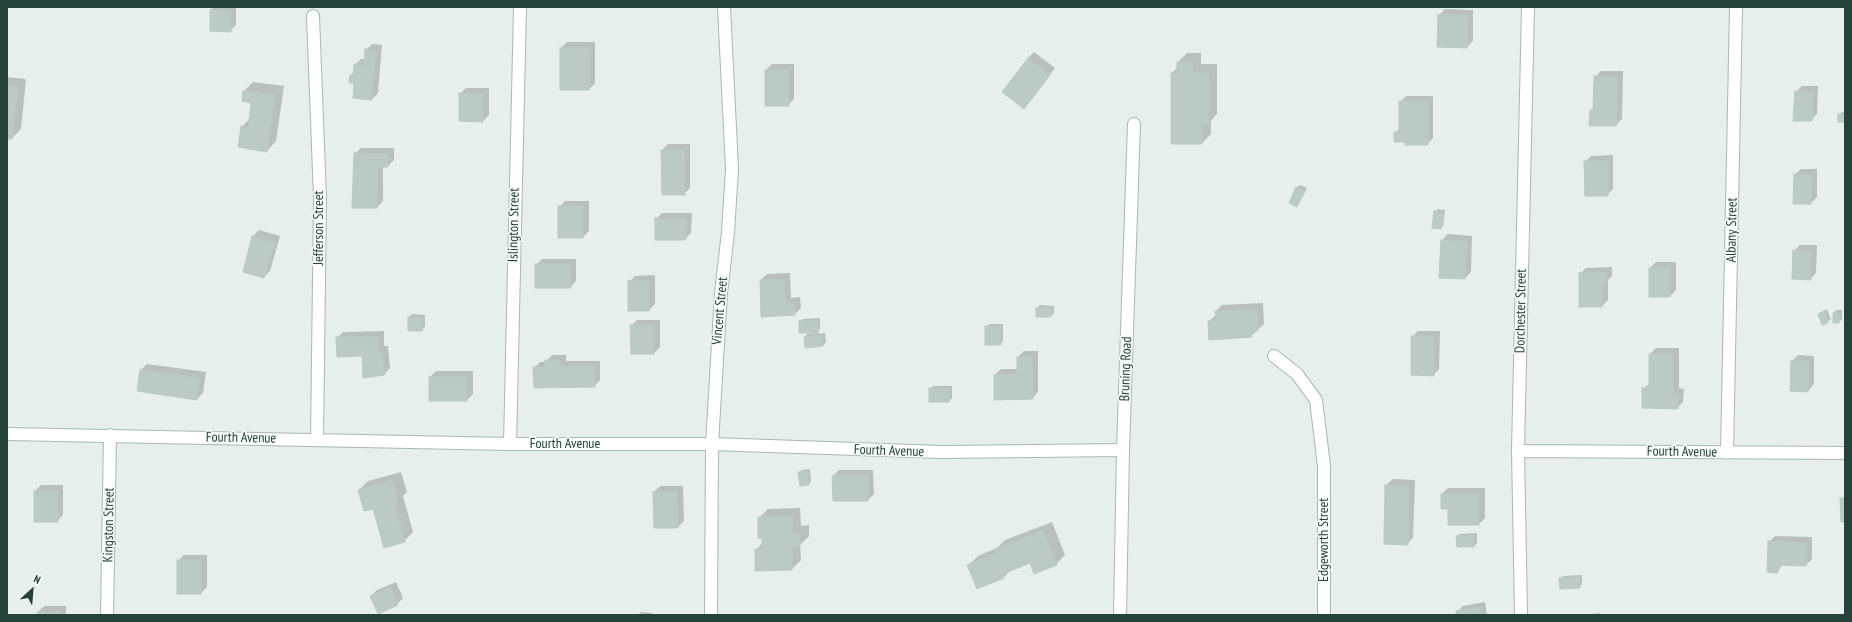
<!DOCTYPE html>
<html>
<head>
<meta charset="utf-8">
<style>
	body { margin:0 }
	#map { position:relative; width:1852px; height:622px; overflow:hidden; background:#e6efeb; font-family:"PT Sans Narrow",sans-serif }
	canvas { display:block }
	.frame { position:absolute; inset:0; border:8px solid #24423a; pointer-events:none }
	.north { position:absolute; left:12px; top:570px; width:40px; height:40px; -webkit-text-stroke:3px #f7fbf9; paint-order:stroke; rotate:26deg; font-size:11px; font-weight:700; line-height:16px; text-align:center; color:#24423a }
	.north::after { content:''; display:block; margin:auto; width:14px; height:18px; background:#24423a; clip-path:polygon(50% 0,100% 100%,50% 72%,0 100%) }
</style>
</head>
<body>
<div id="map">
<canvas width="1852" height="622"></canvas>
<div class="frame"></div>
<div class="north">N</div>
</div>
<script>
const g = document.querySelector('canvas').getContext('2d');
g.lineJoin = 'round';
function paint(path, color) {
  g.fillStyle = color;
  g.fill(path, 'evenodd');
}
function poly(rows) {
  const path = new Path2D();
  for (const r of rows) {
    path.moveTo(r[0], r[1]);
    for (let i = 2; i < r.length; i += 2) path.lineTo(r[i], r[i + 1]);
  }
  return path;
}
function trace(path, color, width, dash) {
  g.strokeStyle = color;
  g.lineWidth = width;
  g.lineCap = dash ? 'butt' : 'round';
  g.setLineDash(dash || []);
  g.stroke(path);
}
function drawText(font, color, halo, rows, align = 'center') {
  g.font = font + ' "PT Sans Narrow",sans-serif';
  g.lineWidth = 3;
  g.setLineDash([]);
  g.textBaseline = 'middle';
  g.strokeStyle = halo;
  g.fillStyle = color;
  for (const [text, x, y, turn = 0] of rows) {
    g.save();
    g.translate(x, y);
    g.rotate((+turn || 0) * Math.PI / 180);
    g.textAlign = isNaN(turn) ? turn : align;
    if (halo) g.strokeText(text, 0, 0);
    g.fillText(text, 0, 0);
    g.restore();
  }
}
paint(poly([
	[214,7,236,7,236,25,230,31,211,10],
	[1445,9,1473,10,1473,41,1467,47,1438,46,1439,15],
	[567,42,595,42,595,83,589,89,561,89,561,48],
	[372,44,382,45,378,93,372,99,351,75,354,72,355,65,361,59,365,59,366,50],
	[1034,52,1055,68,1024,108,1028,58],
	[1187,53,1201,53,1201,64,1217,64,1217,114,1211,121,1211,134,1202,143,1172,73,1178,67,1178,62],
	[772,64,794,64,794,99,788,105,766,70],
	[1601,71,1623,71,1622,119,1616,125,1591,110,1594,107,1595,77],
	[7,77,26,79,21,129,12,138,8,138,7,147],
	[253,82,284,86,276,141,267,151,242,127,250,118,252,102,243,100,244,91],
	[1802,86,1818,86,1817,114,1811,120,1796,92],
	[466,88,489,88,489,115,483,121,460,94],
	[1406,96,1433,96,1433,138,1427,144,1406,141,1395,133,1400,128,1400,102],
	[1842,112,1845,112,1845,121,1839,115],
	[668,144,690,144,690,188,684,194,662,150],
	[361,148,394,148,394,160,388,166,383,166,383,201,377,207,355,154],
	[1613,155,1613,189,1607,195,1585,162,1591,156],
	[1801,169,1817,169,1817,197,1811,203,1795,175],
	[1300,185,1307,188,1297,206,1297,188],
	[565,201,589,201,589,231,583,237,559,207],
	[1438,209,1445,210,1443,226,1440,228,1435,212],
	[662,213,692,213,691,233,685,239,656,219],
	[259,230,280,236,270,271,264,277,244,271,253,236],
	[1448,234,1472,236,1471,272,1465,278,1442,240],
	[1800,245,1817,245,1816,273,1810,279,1794,251],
	[542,259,576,259,576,281,570,287,536,265],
	[1656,262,1676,262,1676,290,1670,296,1650,268],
	[1612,267,1612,276,1608,280,1608,300,1602,306,1580,306,1580,274,1586,268],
	[790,273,791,298,800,297,801,308,795,314,761,280,767,274],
	[655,275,655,304,649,310,629,310,629,282,635,276],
	[1263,303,1264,324,1251,336,1209,321,1216,315,1216,311,1222,305],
	[1040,305,1054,306,1054,313,1051,316,1037,316,1037,308],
	[1827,309,1831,319,1823,324,1819,314],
	[1836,310,1842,310,1842,319,1839,322,1834,313],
	[412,314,425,315,425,327,422,330,409,330,409,317],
	[820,318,820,329,817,332,800,321,803,319],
	[637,320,660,320,660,347,654,353,631,326],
	[989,324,1003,324,1003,341,1000,344,986,327],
	[384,331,384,346,388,346,390,368,384,374,362,355,337,338,343,332],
	[1418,331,1440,331,1439,369,1433,375,1412,337],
	[825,333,826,342,823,345,805,337,807,334],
	[1656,348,1679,348,1679,388,1684,389,1683,402,1677,408,1643,389,1650,383,1650,354],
	[1024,351,1038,351,1038,392,1032,398,995,375,1001,369,1018,369,1018,357],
	[552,355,566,355,566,361,600,361,600,380,594,386,534,368,540,362,546,362],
	[1798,355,1814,356,1814,384,1808,391,1792,361],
	[147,364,206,372,203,393,197,399,138,390,141,370],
	[436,371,473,371,473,394,467,400,430,400,430,377],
	[933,386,952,386,952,398,949,401,930,401,930,389],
	[810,469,811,481,809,484,799,473,802,470],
	[839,470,873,470,874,494,868,500,833,476],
	[401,472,407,492,403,496,413,532,404,541,359,490,368,481],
	[1393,479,1415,480,1413,538,1407,544,1386,485],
	[41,485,63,485,63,515,57,521,35,521,35,491],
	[660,486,683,486,684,521,678,527,654,492],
	[1448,488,1485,488,1485,518,1479,524,1449,508,1442,494],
	[800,508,801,526,809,525,809,536,800,545,801,560,792,569,756,550,763,542,759,518,768,509],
	[1052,522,1065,555,1056,564,1030,562,1012,569,1004,577,969,565,978,556,997,548,1005,540],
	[1477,533,1477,543,1474,546,1457,536,1460,534],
	[1775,536,1812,537,1812,559,1806,565,1783,564,1777,572,1769,542],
	[184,555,207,555,207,587,201,593,178,561],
	[1582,575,1582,584,1579,587,1560,579,1563,576],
	[396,582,403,598,397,604,371,596,377,590],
	[1485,602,1487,615,1458,615,1457,612,1463,606],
	[44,606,66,606,66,615,38,615,38,612],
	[641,612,652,613,652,615,638,615],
	[1600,613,1600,615,1583,615]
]), '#0003');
const building = poly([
	[210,10,231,10,231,32,210,31,210,10],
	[1438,15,1468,15,1467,48,1437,47,1438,15],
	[560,48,590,48,589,90,560,90,560,48],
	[365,49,376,51,372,100,353,98,354,83,349,83,350,75,353,75,354,64,364,65,365,49],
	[1028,58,1050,75,1024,109,1002,92,1028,58],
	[1177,62,1192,62,1192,72,1209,73,1209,124,1202,124,1202,144,1171,144,1171,73,1177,73,1177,62],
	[789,69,789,106,765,106,765,70,789,69],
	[1594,76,1618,77,1616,126,1589,126,1590,110,1593,110,1594,76],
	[7,86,18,87,12,139,7,139,7,86],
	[243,91,275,95,267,152,238,147,241,126,248,128,251,103,242,101,243,91],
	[1795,91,1813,92,1812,121,1793,121,1795,91],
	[459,93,483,94,483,122,459,121,459,93],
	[1399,101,1428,101,1428,145,1405,145,1405,142,1394,142,1394,132,1399,132,1399,101],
	[1838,114,1845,115,1845,122,1838,122,1838,114],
	[661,150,684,150,685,195,662,195,661,150],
	[354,153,388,154,388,167,378,167,377,208,352,208,354,153],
	[1584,161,1608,161,1608,196,1585,196,1584,161],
	[1794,174,1812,175,1811,204,1793,204,1794,174],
	[1296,187,1305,191,1297,207,1289,203,1296,187],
	[558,206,583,206,583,238,558,238,558,206],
	[1434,211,1443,212,1441,229,1432,228,1434,211],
	[655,218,686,219,686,240,655,240,655,218],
	[252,236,275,242,264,278,243,272,252,236],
	[1441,240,1467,241,1465,279,1439,278,1441,240],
	[1793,250,1811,251,1811,280,1792,279,1793,250],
	[535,264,570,264,571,288,535,288,535,264],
	[1670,267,1670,297,1649,297,1649,268,1670,267],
	[1579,273,1606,273,1607,283,1602,283,1602,307,1579,307,1579,273],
	[784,279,785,303,795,303,795,315,761,317,760,280,784,279],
	[628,281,649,281,649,311,628,311,628,281],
	[1036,308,1052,308,1051,317,1036,317,1036,308],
	[1257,309,1258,331,1251,331,1252,337,1209,340,1208,321,1216,320,1215,311,1257,309],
	[1824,311,1828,323,1822,325,1818,314,1824,311],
	[1839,312,1839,323,1833,323,1833,313,1839,312],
	[408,317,423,317,422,331,408,331,408,317],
	[799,321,818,321,818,333,799,333,799,321],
	[630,325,654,325,654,354,631,354,630,325],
	[985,326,1001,326,1001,345,985,345,985,326],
	[823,335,823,346,805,348,804,337,823,335],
	[1411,336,1434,336,1434,376,1411,375,1411,336],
	[336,337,378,337,378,351,382,352,385,375,363,378,362,356,337,357,336,337],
	[1649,354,1673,354,1673,394,1678,394,1678,409,1642,408,1642,388,1649,388,1649,354],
	[1032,356,1033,399,994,400,994,375,1017,374,1017,357,1032,356],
	[545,360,560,360,560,366,595,366,595,387,534,388,533,367,545,367,545,360],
	[1791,361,1809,361,1808,392,1790,391,1791,361],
	[140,370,200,378,197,400,137,391,140,370],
	[429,377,467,377,467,401,429,401,429,377],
	[929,388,949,388,949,402,929,402,929,388],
	[798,472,808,472,809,485,800,486,798,472],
	[868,475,868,501,833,501,832,476,868,475],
	[392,480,398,502,394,503,405,542,384,548,373,509,364,511,358,490,392,480],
	[1385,485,1409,486,1408,545,1384,544,1385,485],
	[34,491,58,491,58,522,34,522,34,491],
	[653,492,677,492,678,528,654,528,653,492],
	[1441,494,1479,494,1479,525,1448,525,1448,509,1441,509,1441,494],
	[1840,498,1845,498,1845,522,1841,522,1840,498],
	[792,516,792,534,800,534,800,546,792,547,792,570,755,571,755,549,762,549,762,538,758,538,758,517,792,516],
	[1043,530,1057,565,1034,574,1030,563,1003,574,1004,578,977,589,967,565,997,553,995,549,1043,530],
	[1474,535,1474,547,1457,547,1456,536,1474,535],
	[1768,541,1807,543,1806,566,1778,565,1778,573,1767,572,1768,541],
	[177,560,201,560,201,594,177,594,177,560],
	[1579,577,1580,588,1560,589,1559,578,1579,577],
	[390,587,398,605,378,614,370,596,390,587],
	[1479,607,1481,615,1456,615,1456,611,1479,607],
	[37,612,61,612,61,615,37,615,37,612]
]);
paint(building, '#bbcac4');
trace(building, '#b8c9c2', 1);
const minor = poly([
	[313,16,320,198,317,440],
	[1274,356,1297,374,1316,400,1324,466,1324,615],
	[7,434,510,444,712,444,942,452,1123,450],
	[510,444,520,7],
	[1518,451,1845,453],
	[1727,453,1736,7],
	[107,615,110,435],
	[711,615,712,444,721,293,728,232,732,169,724,7],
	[1120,615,1123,450,1134,124],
	[1521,615,1518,451,1528,7]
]);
trace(minor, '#a8b8b2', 14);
trace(minor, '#fff', 12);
drawText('14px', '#24423a', '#f7fbf9', [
	["Islington Street",514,225,-89],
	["Jefferson Street",319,228,-90],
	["Albany Street",1732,230,-89],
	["Vincent Street",720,311,-85],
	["Dorchester Street",1521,311,-89],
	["Bruning Road",1126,369,-88],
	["Fourth Avenue",241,438,1],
	["Fourth Avenue",565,444],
	["Fourth Avenue",889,451,2],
	["Fourth Avenue",1682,452,1],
	["Kingston Street",109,525,-89],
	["Edgeworth Street",1324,540,-90]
]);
</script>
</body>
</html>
